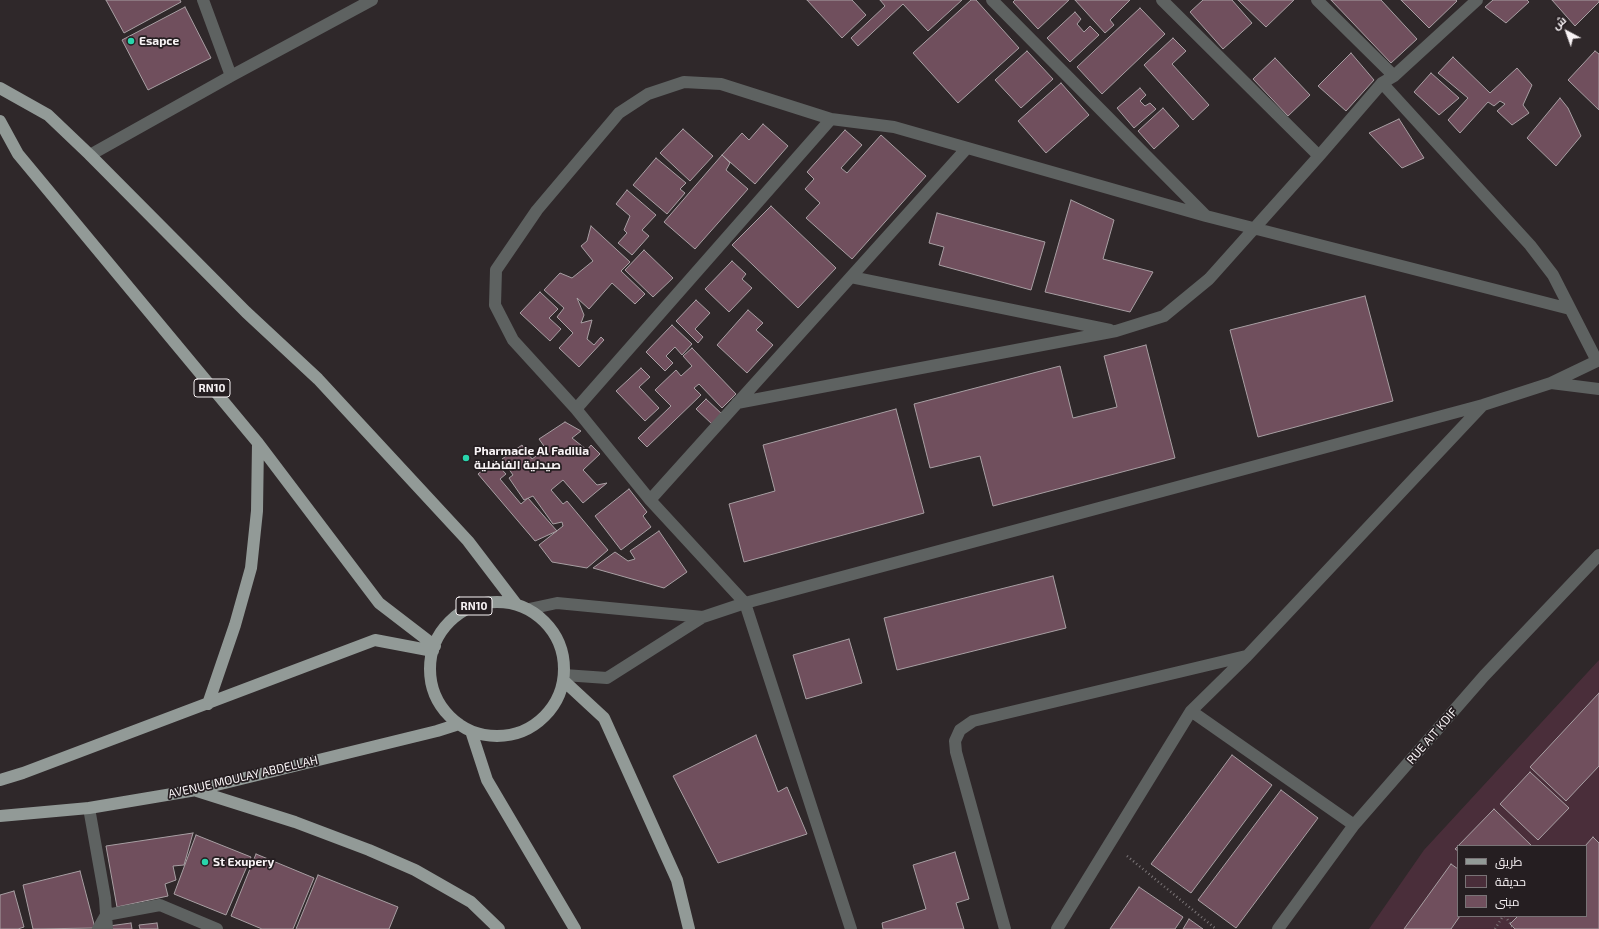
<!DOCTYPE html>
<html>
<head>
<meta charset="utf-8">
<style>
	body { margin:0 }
	#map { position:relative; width:1599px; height:929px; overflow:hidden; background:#2f282a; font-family:"Exo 2",Cairo,sans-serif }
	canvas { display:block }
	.legend { position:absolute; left:1457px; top:845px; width:130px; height:72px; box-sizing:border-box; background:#251e21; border:1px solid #797376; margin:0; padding:5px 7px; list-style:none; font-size:12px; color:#f8f3f5 }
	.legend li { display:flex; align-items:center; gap:8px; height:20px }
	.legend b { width:20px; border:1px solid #797376 }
	.north { position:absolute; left:1547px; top:12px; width:40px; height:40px; -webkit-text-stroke:3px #251e21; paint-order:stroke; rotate:319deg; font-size:11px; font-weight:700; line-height:16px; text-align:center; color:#f8f3f5 }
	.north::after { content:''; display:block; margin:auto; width:14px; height:18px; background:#f8f3f5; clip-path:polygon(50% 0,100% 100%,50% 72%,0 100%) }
</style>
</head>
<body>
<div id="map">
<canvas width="1599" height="929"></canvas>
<ul class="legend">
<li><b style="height:5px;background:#929a97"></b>طريق</li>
<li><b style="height:11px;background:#4a2e3a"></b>حديقة</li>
<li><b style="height:11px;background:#704f5d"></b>مبنى</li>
</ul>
<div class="north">ش</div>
</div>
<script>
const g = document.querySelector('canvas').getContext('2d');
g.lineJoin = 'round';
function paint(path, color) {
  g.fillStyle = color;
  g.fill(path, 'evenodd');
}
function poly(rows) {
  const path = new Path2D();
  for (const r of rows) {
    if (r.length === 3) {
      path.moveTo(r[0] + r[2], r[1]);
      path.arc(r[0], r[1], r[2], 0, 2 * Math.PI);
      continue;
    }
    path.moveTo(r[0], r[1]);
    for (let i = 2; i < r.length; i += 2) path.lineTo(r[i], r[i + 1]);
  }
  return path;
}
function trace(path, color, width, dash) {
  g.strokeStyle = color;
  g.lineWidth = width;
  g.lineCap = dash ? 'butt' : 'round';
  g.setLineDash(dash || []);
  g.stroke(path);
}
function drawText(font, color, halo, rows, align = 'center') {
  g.font = font + ' "Exo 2",Cairo,sans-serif';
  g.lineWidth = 3.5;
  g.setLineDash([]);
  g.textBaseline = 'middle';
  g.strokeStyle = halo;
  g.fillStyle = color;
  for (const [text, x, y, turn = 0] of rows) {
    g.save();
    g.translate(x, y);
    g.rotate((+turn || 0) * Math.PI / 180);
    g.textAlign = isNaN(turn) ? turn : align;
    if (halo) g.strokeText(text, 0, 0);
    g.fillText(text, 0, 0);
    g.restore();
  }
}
paint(poly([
	[1599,660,1599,929,1369,929,1424,850],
	[1458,846,1586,846,1586,916,1458,916]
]), '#4a2e3a');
const building = poly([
	[106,0,180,0,181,2,124,33,106,0],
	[807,0,852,0,866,15,842,38,807,0],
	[880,0,962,0,928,31,903,4,858,46,851,38,885,6,880,0],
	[971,0,976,0,1019,48,958,103,913,53,971,0],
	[1015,0,1069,0,1038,29,1013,2,1015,0],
	[1075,0,1130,0,1110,20,1114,25,1105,33,1075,0],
	[1203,0,1232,0,1252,23,1223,49,1190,12,1203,0],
	[1238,0,1294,0,1266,27,1238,0],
	[1331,0,1381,0,1417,39,1391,63,1331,0],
	[1401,0,1456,0,1457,1,1429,28,1401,0],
	[1493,0,1527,0,1529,2,1506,23,1485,7,1493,0],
	[1552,0,1599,0,1599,2,1575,26,1552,0],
	[185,7,211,58,148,90,122,40,185,7],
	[1140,8,1165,34,1102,94,1077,67,1140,8],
	[1075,12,1081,19,1077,24,1084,32,1090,26,1099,35,1070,62,1047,38,1075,12],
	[1173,38,1186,51,1172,64,1209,105,1193,120,1144,65,1173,38],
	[1027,51,1053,79,1021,108,995,80,1027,51],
	[1595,51,1599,54,1599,110,1568,80,1595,51],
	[1351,53,1374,80,1346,111,1318,86,1351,53],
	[1453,57,1490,93,1517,68,1532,85,1523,105,1529,113,1512,125,1497,111,1505,104,1500,101,1494,106,1488,102,1460,133,1448,120,1468,98,1438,73,1453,57],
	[1275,58,1310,95,1288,116,1253,79,1275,58],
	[1431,73,1459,98,1439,115,1414,92,1431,73],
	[1061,83,1089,115,1046,153,1018,121,1061,83],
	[1140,88,1146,95,1140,101,1145,106,1150,103,1156,109,1134,128,1117,108,1140,88],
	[1560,98,1568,108,1581,136,1556,166,1527,138,1560,98],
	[1163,108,1179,126,1154,149,1138,131,1163,108],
	[1399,119,1424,158,1402,168,1369,133,1399,119],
	[763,124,788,146,755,184,722,155,742,133,749,140,763,124],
	[683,129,713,156,690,181,660,153,683,129],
	[845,130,862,145,841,168,847,173,881,135,926,176,852,259,806,218,820,203,805,189,814,179,807,172,845,130],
	[722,155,730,163,726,170,748,189,695,249,664,222,722,155],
	[656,158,686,183,680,189,685,193,667,214,633,185,656,158],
	[627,190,656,215,642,230,649,236,632,255,618,243,627,233,624,230,630,216,616,204,627,190],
	[1071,200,1114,220,1103,259,1153,272,1130,312,1045,292,1071,200],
	[771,206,836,268,798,308,732,245,771,206],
	[937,213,1045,242,1031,290,939,265,944,247,929,243,937,213],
	[591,226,630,262,621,271,645,294,635,304,612,283,589,309,577,298,584,315,581,323,592,320,587,339,594,345,601,337,604,340,579,367,559,348,573,333,557,317,564,308,544,290,560,273,572,278,593,261,581,246,587,241,591,226],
	[644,250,673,278,653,297,625,270,644,250],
	[732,261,746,274,742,279,752,288,729,312,705,289,732,261],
	[540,292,558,309,549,318,561,329,550,341,520,313,540,292],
	[1365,296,1393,401,1258,437,1230,330,1365,296],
	[696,300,710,313,695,329,703,337,698,343,676,321,696,300],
	[748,310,763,323,756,330,773,345,747,373,717,345,748,310],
	[672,325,692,344,682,355,675,347,666,356,673,363,665,371,646,352,672,325],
	[1146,345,1175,458,993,506,980,456,930,468,914,404,1060,366,1073,418,1117,407,1104,356,1146,345],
	[692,348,736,394,722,408,699,384,694,388,701,395,647,447,638,438,671,406,655,390,676,370,681,376,692,366,683,356,692,348],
	[641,368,650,377,639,387,659,408,645,421,616,391,641,368],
	[706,399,723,415,713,425,696,409,706,399],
	[896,409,924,513,744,562,729,504,775,491,763,445,896,409],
	[565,422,581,431,572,438,587,450,591,445,600,454,583,470,597,485,607,483,583,503,563,480,551,490,563,504,567,501,608,550,587,568,552,562,539,545,563,526,562,522,553,524,533,496,524,500,509,478,513,475,502,459,522,445,532,459,546,449,539,439,565,422],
	[494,461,506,474,500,479,521,504,528,498,557,531,535,541,478,474,494,461],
	[629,489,647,512,643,516,651,527,621,550,595,516,629,489],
	[659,531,687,572,664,588,593,568,615,552,628,561,635,559,630,551,659,531],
	[1053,576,1066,628,897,670,884,618,1053,576],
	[849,639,862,683,806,699,793,655,849,639],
	[1599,693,1599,766,1566,801,1530,767,1599,693],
	[756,735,778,792,787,787,807,834,718,863,673,776,756,735],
	[1232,755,1272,785,1191,893,1151,864,1232,755],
	[1530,772,1569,808,1538,840,1500,804,1530,772],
	[1281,790,1318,818,1236,928,1198,900,1281,790],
	[1494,809,1532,846,1458,846,1458,851,1455,849,1494,809],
	[193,833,184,865,173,866,176,880,165,884,168,896,117,907,106,846,193,833],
	[196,835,251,857,226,915,174,894,196,835],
	[1593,837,1599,843,1599,929,1515,929,1510,924,1518,916,1586,916,1586,846,1585,846,1593,837],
	[955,852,969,899,956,903,964,929,883,929,882,923,926,909,913,865,955,852],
	[256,854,314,878,293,929,262,929,231,916,256,854],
	[1451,864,1458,869,1458,916,1460,916,1451,929,1404,929,1451,864],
	[80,871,95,928,33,929,23,885,80,871],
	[318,875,398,907,389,929,296,929,318,875],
	[1139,887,1183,917,1175,929,1110,929,1139,887],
	[14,891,24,927,18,929,0,929,0,895,14,891],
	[1189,919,1203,929,1183,929,1189,919],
	[131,923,132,929,109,929,109,926,131,923],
	[157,923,158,929,140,929,139,925,157,923]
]);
paint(building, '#704f5d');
trace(building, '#a89fa3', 1);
trace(poly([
	[1127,856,1216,929],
	[1505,916,1514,929],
	[1495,929,1503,916]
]), '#7c7678', 2.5, [1, 3]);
trace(poly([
	[203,0,231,76,372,0],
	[992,0,1205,215],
	[1162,0,1319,156],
	[1317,0,1394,76],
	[1382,83,1530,245,1553,275,1597,361],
	[90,155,231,76],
	[851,277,1110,330],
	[1551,383,1599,389],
	[737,403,1116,331,1164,316,1209,279,1319,156,1382,83,1394,76,1477,0],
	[576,409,831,119],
	[650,500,967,148],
	[529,609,557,603,703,617],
	[564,675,607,678,703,617,745,603,1483,405,1551,383,1599,360],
	[1191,711,1354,825],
	[89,808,105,898,107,929],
	[98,929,106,915,160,905,217,929],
	[851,929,745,603,650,500,576,409,513,340,495,305,496,270,537,210,619,113,648,94,684,82,721,84,831,119,894,127,1206,216,1570,309],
	[1005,929,956,752,955,741,960,730,973,721,1246,656],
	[1057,929,1191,711,1247,656,1483,405],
	[1278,929,1354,825,1484,676,1599,555]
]), '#5e6261', 12);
trace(poly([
	[0,88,48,115,90,155,246,312,318,379,468,541,516,604],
	[0,121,18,154,258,443,379,603,435,646],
	[497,669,67],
	[564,681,604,718,677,880,689,929],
	[208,704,235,625,251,568,257,511,258,443],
	[471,731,487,780,575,929],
	[0,780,23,773,375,640,433,651],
	[197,791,295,822,369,850,415,870,471,902,499,929],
	[0,816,89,808,196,790,437,731,459,724]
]), '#929a97', 12);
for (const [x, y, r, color] of [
	[131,41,4,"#29d5ac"],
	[466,458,4,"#29d5ac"],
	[205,862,4,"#29d5ac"]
]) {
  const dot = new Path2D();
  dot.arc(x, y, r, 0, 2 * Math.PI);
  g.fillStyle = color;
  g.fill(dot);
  trace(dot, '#251e21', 1.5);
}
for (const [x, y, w] of [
	[212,388,36],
	[474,606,36]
]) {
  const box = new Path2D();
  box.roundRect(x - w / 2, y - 9, w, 18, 3);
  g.fillStyle = '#251e21';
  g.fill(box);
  trace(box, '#f8f3f5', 1);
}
drawText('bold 11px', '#f8f3f5', null, [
	["RN10",212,388],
	["RN10",474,606]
]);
drawText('bold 12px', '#f8f3f5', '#251e21', [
	["Esapce",139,41],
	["Pharmacie Al Fadilia",474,451],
	["صيدلية الفاضلية",474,465],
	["St Exupery",213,862]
], 'left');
drawText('12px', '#f8f3f5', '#251e21', [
	["RUE AIT KDIF",1432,736,-49],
	["AVENUE MOULAY ABDELLAH",243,777,-13]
]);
</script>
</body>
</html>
